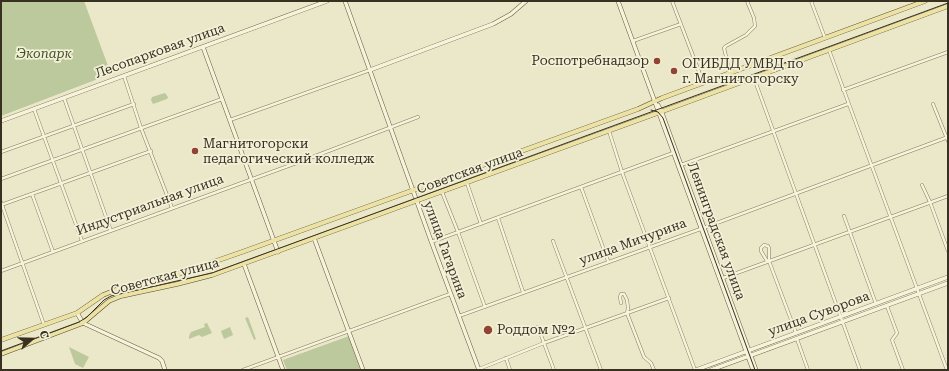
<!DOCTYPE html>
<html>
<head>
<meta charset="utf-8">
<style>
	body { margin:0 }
	#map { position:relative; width:949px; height:371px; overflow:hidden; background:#ebe7c9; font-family:"Roboto Serif",serif }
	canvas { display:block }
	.frame { position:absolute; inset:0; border:2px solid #383021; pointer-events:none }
	.north { position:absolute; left:12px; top:319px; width:40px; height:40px; -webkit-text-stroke:3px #f3f0d8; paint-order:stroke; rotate:70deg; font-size:11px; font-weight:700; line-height:16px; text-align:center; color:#383021 }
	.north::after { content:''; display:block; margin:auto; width:14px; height:18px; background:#383021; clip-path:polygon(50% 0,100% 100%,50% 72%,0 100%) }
</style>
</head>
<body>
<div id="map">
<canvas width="949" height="371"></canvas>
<div class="frame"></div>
<div class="north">С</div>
</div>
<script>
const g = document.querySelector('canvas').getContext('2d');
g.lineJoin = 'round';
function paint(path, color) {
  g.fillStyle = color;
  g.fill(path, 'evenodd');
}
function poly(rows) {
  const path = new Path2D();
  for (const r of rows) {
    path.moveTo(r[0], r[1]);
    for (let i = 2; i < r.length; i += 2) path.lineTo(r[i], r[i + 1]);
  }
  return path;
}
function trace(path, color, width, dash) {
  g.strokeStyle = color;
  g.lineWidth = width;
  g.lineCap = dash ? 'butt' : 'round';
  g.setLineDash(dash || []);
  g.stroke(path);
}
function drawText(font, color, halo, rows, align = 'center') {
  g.font = font + ' "Roboto Serif",serif';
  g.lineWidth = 3.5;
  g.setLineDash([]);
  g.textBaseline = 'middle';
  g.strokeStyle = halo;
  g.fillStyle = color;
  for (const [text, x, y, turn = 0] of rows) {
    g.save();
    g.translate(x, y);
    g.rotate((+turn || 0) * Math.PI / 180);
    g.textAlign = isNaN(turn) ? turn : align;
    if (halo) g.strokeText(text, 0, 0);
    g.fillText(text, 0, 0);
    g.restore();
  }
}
paint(poly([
	[1,1,84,1,111,74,1,116],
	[165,93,168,97,167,99,153,104,151,100,152,97],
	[248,317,256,339,254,340,245,318],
	[207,323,212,333,202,337,199,335,189,339,189,336,191,332,205,327,204,324],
	[230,327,233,335,224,339,221,331],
	[349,336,361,370,287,370,283,360],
	[69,347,89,357,83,368,75,364]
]), '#bcc99d');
const street = poly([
	[672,1,703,82],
	[811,1,825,38],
	[633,41,681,24],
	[829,50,947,370],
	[730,73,724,48,726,46,746,35,755,26,754,18,747,1],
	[124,76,141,128,172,208],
	[754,78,860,370],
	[843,90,948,52],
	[64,98,111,231],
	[933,104,948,141],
	[34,109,82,241],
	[230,120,370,70],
	[609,131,622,172,695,370],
	[1,152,134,104],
	[681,165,848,104],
	[1,179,222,99],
	[467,183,481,224],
	[922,185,930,202,948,251],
	[581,187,608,261],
	[442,192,458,232,485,307],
	[32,194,53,252],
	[1,202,44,325],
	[1,205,151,151],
	[844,216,876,304],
	[498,218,523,292],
	[553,241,601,370],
	[431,242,673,153],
	[769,261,767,261,761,251,761,248,764,245,768,246,769,248,769,261,796,333],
	[1,271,310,158,418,117],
	[723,278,948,196],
	[621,303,620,297,621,294,624,294,627,300,628,308,627,313,644,357,651,363,654,370],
	[887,306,897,333,892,340,903,370],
	[459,316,706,227,948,137],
	[538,327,554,370],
	[797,339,808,370],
	[506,358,510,370],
	[479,369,544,343,669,298],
	[243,370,450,294]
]);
const secondary = poly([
	[345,1,430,238,479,370],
	[618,1,753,370],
	[203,47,278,252],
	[370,70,493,24,511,14,526,1],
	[658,105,662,113,756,370],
	[1,121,327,1],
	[314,238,363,370],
	[244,264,283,370],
	[77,313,83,323,159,358,162,361,165,370],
	[696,370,948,277],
	[711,370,948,283]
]);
const primary = poly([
	[1,340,77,313,103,295,118,289,170,277,242,252,638,109,662,98,925,1],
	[1,354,83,323,109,301,121,296,177,284,212,275,663,111,948,6]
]);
trace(street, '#867b5f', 3.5);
trace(secondary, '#685c42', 4.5);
trace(primary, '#554932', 5);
trace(street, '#f7f3db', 2.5);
trace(secondary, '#f7f3db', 3.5);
trace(primary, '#ebe2a4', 4);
trace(poly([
	[651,110,658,112,663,118,755,370],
	[1,351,79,322,87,317,104,300,111,296,212,273,948,3]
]), '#383021', 1);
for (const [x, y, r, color] of [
	[657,61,4,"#914433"],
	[674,71,4,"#914433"],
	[195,151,4,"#914433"],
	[488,330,5,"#914433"]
]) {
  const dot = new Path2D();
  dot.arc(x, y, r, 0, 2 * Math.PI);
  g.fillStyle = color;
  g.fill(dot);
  trace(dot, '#f3f0d8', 1.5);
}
drawText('13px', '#383021', '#f3f0d8', [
	["Лесопарковая улица",160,51,-20],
	["Советская улица",470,171,-20],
	["Индустриальная улица",150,205,-20],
	["Ленинградская улица",716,231,70],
	["улица Мичурина",633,242,-20],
	["улица Гагарина",445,250,70],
	["Советская улица",165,277,-15],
	["улица Суворова",819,314,-20]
]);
drawText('italic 13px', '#415329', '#f3f0d8', [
	["Экопарк",44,54]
]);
drawText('13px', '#383021', '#f3f0d8', [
	["Роспотребнадзор",649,61,"right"],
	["ОГИБДД УМВД по",682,64],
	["г. Магнитогорску",682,79],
	["Магнитогорски",203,144],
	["педагогический колледж",203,159],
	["Роддом №2",497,330]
], 'left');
</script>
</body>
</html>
